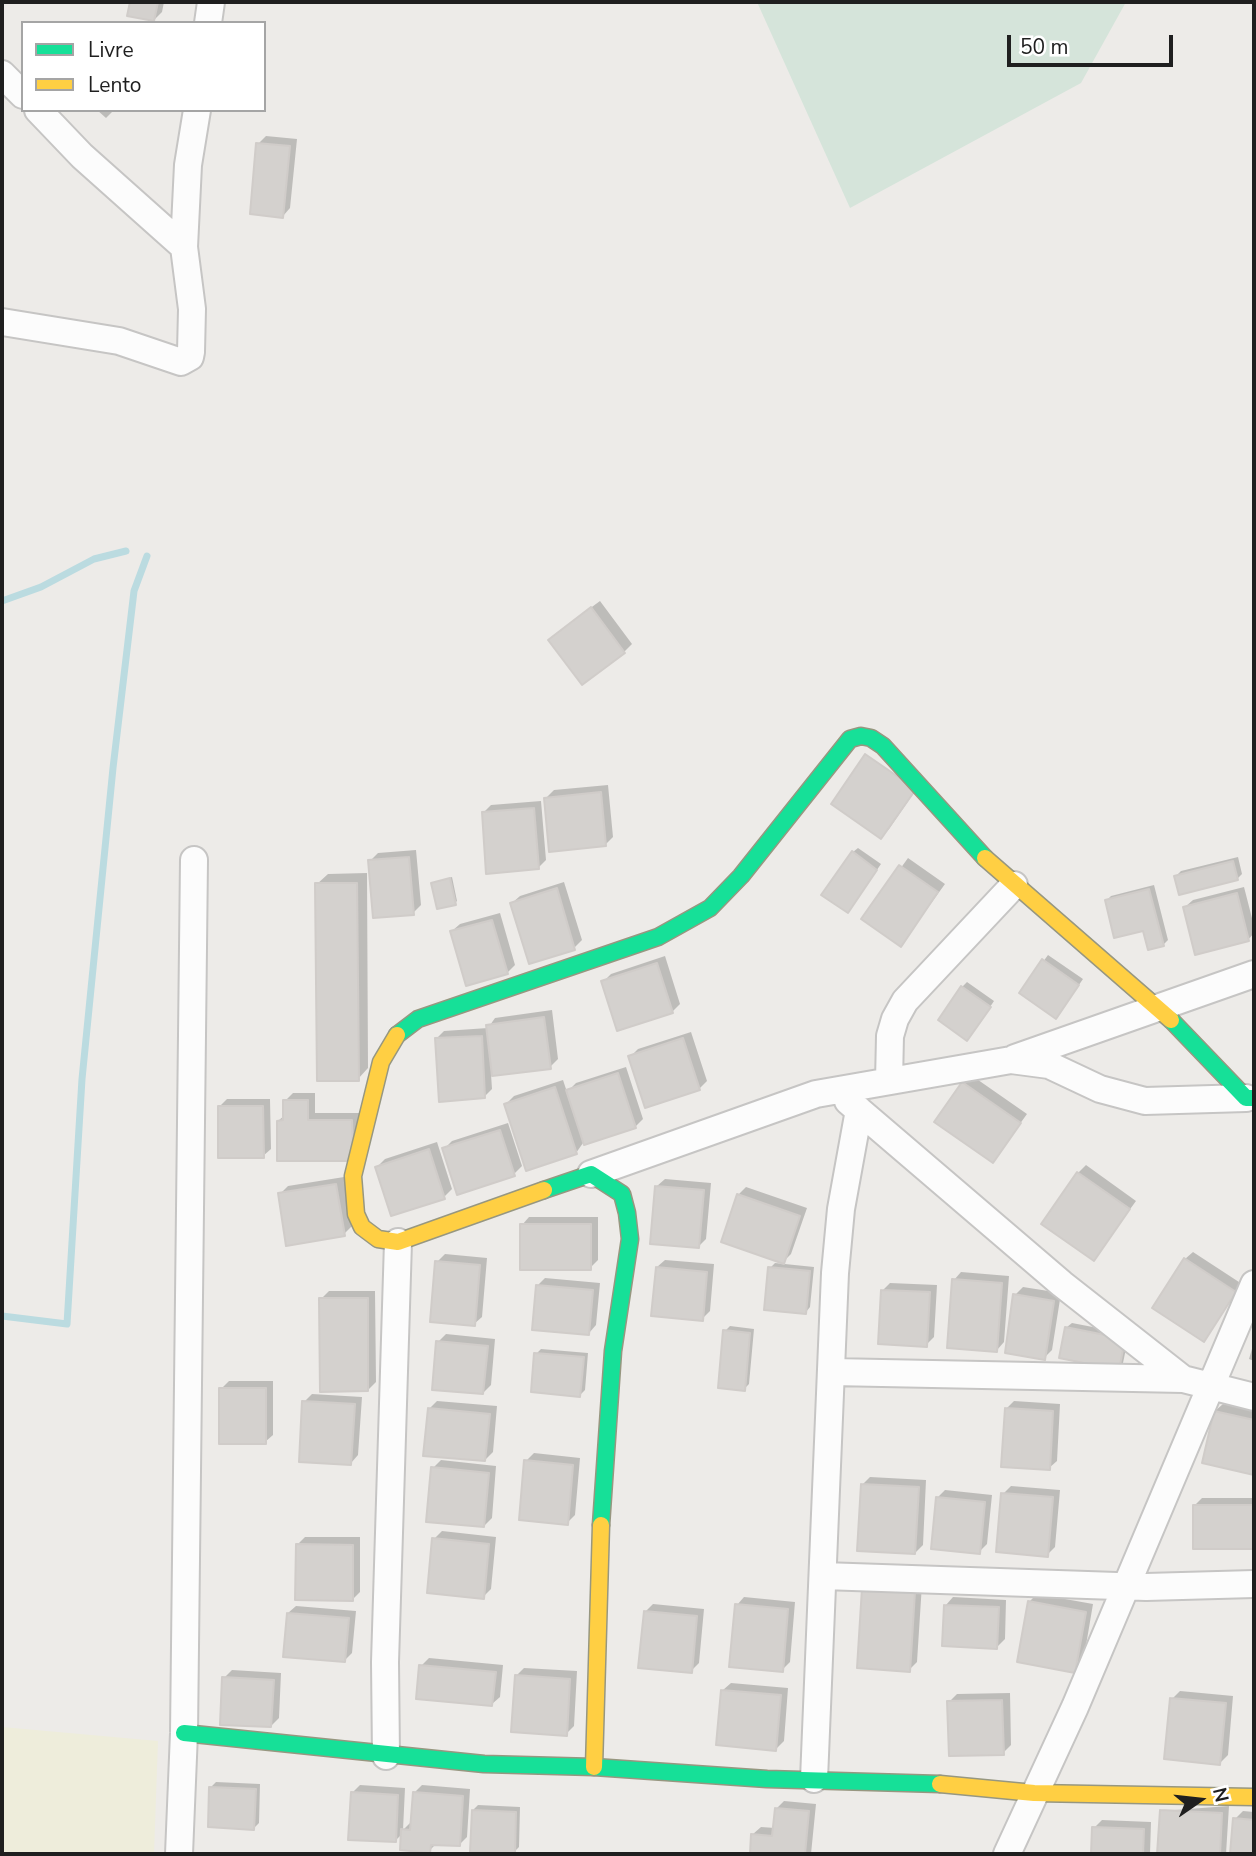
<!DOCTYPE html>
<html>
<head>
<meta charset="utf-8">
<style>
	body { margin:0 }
	#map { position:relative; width:1256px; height:1856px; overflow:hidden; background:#edebe8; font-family:"Nunito Sans",sans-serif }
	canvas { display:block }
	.frame { position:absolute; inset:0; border:4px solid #1f1f1f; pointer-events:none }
	.legend { position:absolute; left:21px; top:21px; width:245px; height:91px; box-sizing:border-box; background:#fff; border:2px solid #a5a5a5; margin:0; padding:9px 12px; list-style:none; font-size:21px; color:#1f1f1f }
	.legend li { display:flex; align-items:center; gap:14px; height:35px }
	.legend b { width:35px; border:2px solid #a5a5a5 }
	.north { position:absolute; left:1165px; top:1765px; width:70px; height:70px; -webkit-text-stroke:5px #fff; paint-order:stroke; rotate:76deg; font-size:19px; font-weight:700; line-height:28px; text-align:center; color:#1f1f1f }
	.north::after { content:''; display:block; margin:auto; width:24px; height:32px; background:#1f1f1f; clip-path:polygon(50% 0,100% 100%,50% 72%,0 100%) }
	.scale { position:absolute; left:1007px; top:35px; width:166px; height:32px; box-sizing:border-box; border:4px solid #1f1f1f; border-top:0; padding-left:9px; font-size:21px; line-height:24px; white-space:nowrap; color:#1f1f1f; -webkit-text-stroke:5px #fff; paint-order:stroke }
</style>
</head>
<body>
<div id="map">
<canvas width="1256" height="1856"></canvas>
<div class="frame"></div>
<ul class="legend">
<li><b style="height:9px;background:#16e098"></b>Livre</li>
<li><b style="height:9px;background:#ffcf43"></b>Lento</li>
</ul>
<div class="north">N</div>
<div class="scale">50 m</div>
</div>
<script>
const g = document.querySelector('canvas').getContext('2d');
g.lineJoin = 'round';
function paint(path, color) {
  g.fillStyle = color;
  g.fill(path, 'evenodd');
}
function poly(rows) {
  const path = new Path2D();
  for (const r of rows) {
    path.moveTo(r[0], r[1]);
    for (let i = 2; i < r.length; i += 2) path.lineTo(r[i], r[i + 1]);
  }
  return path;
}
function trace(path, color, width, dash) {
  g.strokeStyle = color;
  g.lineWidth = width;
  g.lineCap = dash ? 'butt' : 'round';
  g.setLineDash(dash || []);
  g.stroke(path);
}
paint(poly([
	[2,1727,158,1741,154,1854,2,1854]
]), '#eeeddb');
paint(poly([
	[757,2,1126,2,1081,83,850,208]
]), '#d5e4da');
paint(poly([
	[132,2,164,2,162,12,154,20,129,14],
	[97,110,114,110,106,118],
	[266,136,297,139,290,208,283,216,258,144],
	[600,601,632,644,624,652,558,632],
	[922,781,889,829,881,837],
	[608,785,613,837,605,845,546,798,554,790],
	[541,801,546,860,538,868,483,813,491,805],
	[858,848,881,864,852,906,853,852],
	[416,850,421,905,413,913,370,861,378,853],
	[1238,857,1242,874,1237,879,1176,876,1181,871],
	[908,858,945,884,901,945,864,919],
	[367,873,368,1068,358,1079,317,884,328,874],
	[452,877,457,901,455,903,432,883],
	[564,882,582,940,574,948,512,903,520,896],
	[1154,885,1168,940,1163,945,1107,900,1111,896],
	[1244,887,1254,926,1254,933,1248,940,1185,907,1193,900],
	[500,913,515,965,507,973,452,931,460,924],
	[1048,955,1083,979,1061,1011,1021,992],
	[665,956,680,1004,672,1012,603,982,611,974],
	[967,982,994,1001,972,1034,962,987],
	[552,1010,558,1059,550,1067,491,1074,492,1089,484,1097,436,1039,444,1031,488,1028,495,1018],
	[691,1032,707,1081,699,1089,630,1057,638,1049],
	[626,1067,643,1119,635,1127,583,1143,576,1153,506,1104,514,1096,563,1080,567,1092,576,1083],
	[971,1075,1027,1114,993,1161,936,1122],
	[293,1093,315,1093,315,1113,360,1113,360,1151,278,1121,285,1115,285,1101],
	[227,1099,270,1099,271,1149,263,1156,219,1107],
	[508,1123,522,1166,514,1174,444,1149,452,1141],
	[437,1142,452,1189,444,1197,377,1167,385,1159],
	[1086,1165,1136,1201,1094,1259,1078,1173],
	[344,1177,352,1226,344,1234,280,1194,288,1186],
	[665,1179,711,1183,706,1239,698,1247,657,1186],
	[746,1187,807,1208,791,1254,783,1262,738,1195],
	[529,1217,598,1217,598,1260,590,1268,522,1225],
	[1193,1252,1242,1284,1204,1339,1185,1259],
	[445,1254,487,1258,482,1317,474,1324,437,1262],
	[665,1260,714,1264,710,1311,702,1319,657,1267],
	[775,1263,814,1267,810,1307,806,1312,770,1268],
	[961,1272,1009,1276,1004,1342,997,1350,954,1280],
	[545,1278,600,1283,596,1325,589,1333,537,1286],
	[890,1283,937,1285,934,1337,926,1345,883,1290],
	[1023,1287,1061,1293,1052,1350,1044,1358,1015,1295],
	[329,1291,375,1291,376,1382,368,1390,321,1299],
	[1072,1323,1129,1334,1123,1363,1118,1368,1067,1327],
	[730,1326,754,1329,749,1384,744,1389,725,1331],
	[446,1334,495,1339,491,1385,483,1393,438,1342],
	[1254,1342,1254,1361,1249,1359],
	[541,1349,588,1353,585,1390,580,1395,536,1354],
	[229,1381,273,1381,273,1435,265,1442,221,1389],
	[312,1394,362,1397,358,1455,351,1463,304,1402],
	[437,1401,497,1406,493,1452,485,1460,429,1409],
	[1014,1401,1060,1404,1057,1461,1049,1468,1006,1409],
	[1223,1404,1254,1411,1254,1474,1204,1462,1215,1411],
	[534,1453,580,1458,575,1515,567,1523,526,1461],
	[441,1460,496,1466,492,1518,484,1526,433,1468],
	[870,1477,926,1480,923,1545,915,1553,862,1485],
	[1011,1486,1060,1490,1055,1547,1047,1555,1003,1494],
	[945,1490,992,1495,987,1544,979,1552,938,1497],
	[1202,1498,1254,1498,1254,1548,1195,1547,1194,1506],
	[442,1531,496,1537,491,1589,483,1597,434,1539],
	[305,1537,360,1537,360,1592,352,1600,297,1545],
	[922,1584,917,1662,909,1670,863,1588],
	[1037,1594,1093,1604,1083,1663,1075,1671,1029,1602],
	[744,1597,795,1602,790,1662,782,1670,737,1605],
	[953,1597,1006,1600,1005,1639,997,1647,946,1605],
	[653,1604,704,1609,699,1663,691,1671,645,1612],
	[296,1606,356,1611,352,1653,344,1661,288,1613],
	[429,1658,503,1665,500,1697,492,1704,421,1666],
	[524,1668,577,1671,574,1726,566,1734,516,1676],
	[232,1670,281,1673,279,1718,271,1726,224,1678],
	[731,1683,788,1688,784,1741,776,1749,723,1690],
	[1180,1691,1233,1696,1228,1755,1220,1763,1172,1699],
	[1010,1693,1011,1745,1003,1753,949,1702,957,1694],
	[216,1782,260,1784,259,1823,254,1828,211,1787],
	[360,1785,405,1788,403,1830,411,1822,414,1793,422,1785,470,1789,467,1837,459,1845,437,1843,429,1851,403,1833,395,1841,352,1793],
	[784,1801,816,1804,811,1854,751,1854,753,1834,761,1827,775,1828,777,1808],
	[478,1805,520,1807,519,1847,514,1852,473,1810],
	[1229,1806,1226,1854,1159,1854,1161,1811],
	[1243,1811,1254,1812,1254,1854,1232,1854,1235,1819],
	[1102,1820,1151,1822,1150,1854,1093,1854,1094,1828]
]), '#0003');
trace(poly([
	[2,601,41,587,94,559,126,551],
	[2,1316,67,1324,82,1079,113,768,134,591,147,556]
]), '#bbdbe0', 7);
const building = poly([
	[130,2,158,2,154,21,127,16,130,2],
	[256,143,290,146,283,218,250,214,256,143],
	[591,607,625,653,582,685,548,640,591,607],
	[865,754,916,789,881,839,831,804,865,754],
	[601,792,606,846,549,852,544,798,601,792],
	[534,808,539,869,486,874,482,812,534,808],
	[852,851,877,870,848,913,821,895,852,851],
	[409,857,414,915,373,918,368,860,409,857],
	[1233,861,1238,880,1179,895,1174,876,1233,861],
	[899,865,938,892,901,947,861,919,899,865],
	[450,878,456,905,437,909,431,883,450,878],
	[315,883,357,883,359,1081,317,1081,315,883],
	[557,888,575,950,529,964,510,903,557,888],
	[1149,889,1164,946,1148,950,1143,931,1114,938,1105,900,1149,889],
	[1237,893,1249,941,1195,955,1183,907,1237,893],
	[492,920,508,974,466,986,450,931,492,920],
	[1042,959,1079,985,1056,1019,1019,993,1042,959],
	[657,963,673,1013,617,1031,601,981,657,963],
	[961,986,991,1007,967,1041,938,1020,961,986],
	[544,1017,551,1069,492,1076,486,1025,544,1017],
	[482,1036,485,1098,439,1102,435,1038,482,1036],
	[683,1038,700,1090,645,1108,628,1056,683,1038],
	[618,1073,636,1128,584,1145,566,1090,618,1073],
	[962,1082,1021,1123,993,1163,934,1122,962,1082],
	[555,1087,577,1154,526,1171,504,1104,555,1087],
	[283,1100,308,1100,308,1120,352,1120,353,1161,277,1161,277,1121,283,1120,283,1100],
	[218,1106,263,1106,264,1158,218,1158,218,1106],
	[500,1130,515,1176,457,1195,442,1148,500,1130],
	[429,1149,445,1199,391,1216,375,1167,429,1149],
	[1077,1172,1130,1209,1094,1261,1041,1224,1077,1172],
	[336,1184,345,1236,286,1246,278,1193,336,1184],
	[655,1186,704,1190,699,1248,650,1244,655,1186],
	[737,1194,800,1216,784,1264,721,1242,737,1194],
	[520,1224,591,1224,591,1270,520,1270,520,1224],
	[1184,1258,1236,1292,1204,1342,1152,1308,1184,1258],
	[435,1261,480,1265,475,1326,430,1322,435,1261],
	[656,1267,707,1272,703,1321,651,1316,656,1267],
	[768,1267,810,1271,806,1314,764,1310,768,1267],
	[952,1279,1002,1283,997,1352,947,1348,952,1279],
	[536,1285,593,1290,589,1335,532,1330,536,1285],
	[881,1290,930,1292,927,1347,878,1344,881,1290],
	[1013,1294,1054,1301,1045,1360,1005,1353,1013,1294],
	[319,1298,368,1298,368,1391,320,1392,319,1298],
	[1065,1327,1125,1339,1119,1370,1059,1358,1065,1327],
	[723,1330,750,1333,745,1391,718,1388,723,1330],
	[436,1341,488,1346,483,1394,432,1390,436,1341],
	[534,1353,584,1357,580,1397,531,1392,534,1353],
	[219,1388,266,1388,266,1444,219,1444,219,1388],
	[302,1401,355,1404,351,1465,299,1462,302,1401],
	[428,1408,490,1414,485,1461,423,1456,428,1408],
	[1005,1408,1053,1411,1050,1470,1001,1467,1005,1408],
	[1214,1411,1254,1420,1254,1475,1202,1463,1214,1411],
	[524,1460,573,1465,568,1525,519,1520,524,1460],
	[431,1467,489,1473,484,1527,426,1522,431,1467],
	[861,1484,919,1487,915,1554,857,1551,861,1484],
	[1001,1493,1053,1497,1048,1557,996,1552,1001,1493],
	[936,1497,985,1502,980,1554,931,1549,936,1497],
	[1193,1505,1254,1505,1254,1549,1193,1549,1193,1505],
	[432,1538,489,1544,484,1599,427,1593,432,1538],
	[296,1544,353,1545,353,1601,295,1600,296,1544],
	[862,1588,915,1591,910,1672,857,1668,862,1588],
	[1028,1601,1086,1612,1075,1673,1017,1662,1028,1601],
	[735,1604,788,1609,783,1672,729,1667,735,1604],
	[944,1605,999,1607,997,1649,942,1646,944,1605],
	[644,1611,697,1616,692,1673,638,1668,644,1611],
	[287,1613,349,1618,345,1662,283,1657,287,1613],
	[419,1665,496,1672,492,1706,416,1699,419,1665],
	[515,1675,570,1679,567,1736,511,1732,515,1675],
	[222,1677,274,1680,271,1727,220,1725,222,1677],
	[721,1690,781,1695,776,1751,716,1745,721,1690],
	[1170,1698,1226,1703,1220,1765,1164,1759,1170,1698],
	[1002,1700,1004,1755,949,1756,947,1701,1002,1700],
	[209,1787,256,1789,254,1830,208,1827,209,1787],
	[351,1792,398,1795,396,1842,348,1840,351,1792],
	[413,1792,463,1796,460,1846,431,1845,430,1853,400,1850,401,1829,410,1830,413,1792],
	[775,1808,809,1811,805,1854,750,1854,751,1834,772,1836,775,1808],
	[472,1810,516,1812,515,1853,470,1852,472,1810],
	[1160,1810,1222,1813,1220,1854,1157,1854,1160,1810],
	[1233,1818,1254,1820,1254,1854,1230,1854,1233,1818],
	[1092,1827,1144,1829,1143,1854,1091,1854,1092,1827]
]);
paint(building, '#d4d1ce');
trace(building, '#d0ccc9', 2);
const street = poly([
	[208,23,211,2],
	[2,74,23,95],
	[184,247,188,165,197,110],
	[2,322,119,341,181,362,190,357,191,352,192,309,184,247,82,156,38,110],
	[1015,1058,1254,974],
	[889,1081,890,1036,895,1019,905,1001,1014,885],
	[848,1101,1062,1284,1183,1379],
	[591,1174,816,1094,1011,1060,1049,1065,1100,1089,1145,1101,1246,1098],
	[832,1372,1183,1379,1254,1397],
	[823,1576,1146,1587,1254,1584],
	[386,1756,385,1662,398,1242],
	[814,1779,835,1273,841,1209,859,1110],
	[179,1854,184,1733,194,860],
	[1007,1854,1075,1707,1254,1284]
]);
const fast = poly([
	[1171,1020,1246,1098,1254,1098],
	[397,1035,418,1019,658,937,710,908,741,876,850,739,861,736,871,738,883,746,985,858],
	[544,1190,591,1174,622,1194,627,1213,630,1239,613,1351,601,1525],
	[184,1733,484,1764,594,1767,767,1779,940,1784]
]);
const slow = poly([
	[985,858,1171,1020],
	[397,1035,381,1062,353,1176,356,1214,362,1227,378,1239,398,1242,544,1190],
	[594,1767,601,1525],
	[940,1784,1034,1793,1254,1797]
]);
trace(street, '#c6c5c4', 30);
trace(fast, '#979780', 19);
trace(slow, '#979780', 19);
trace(street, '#fcfcfc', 26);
trace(fast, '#16e098', 16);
trace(slow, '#ffcf43', 16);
</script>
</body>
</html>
